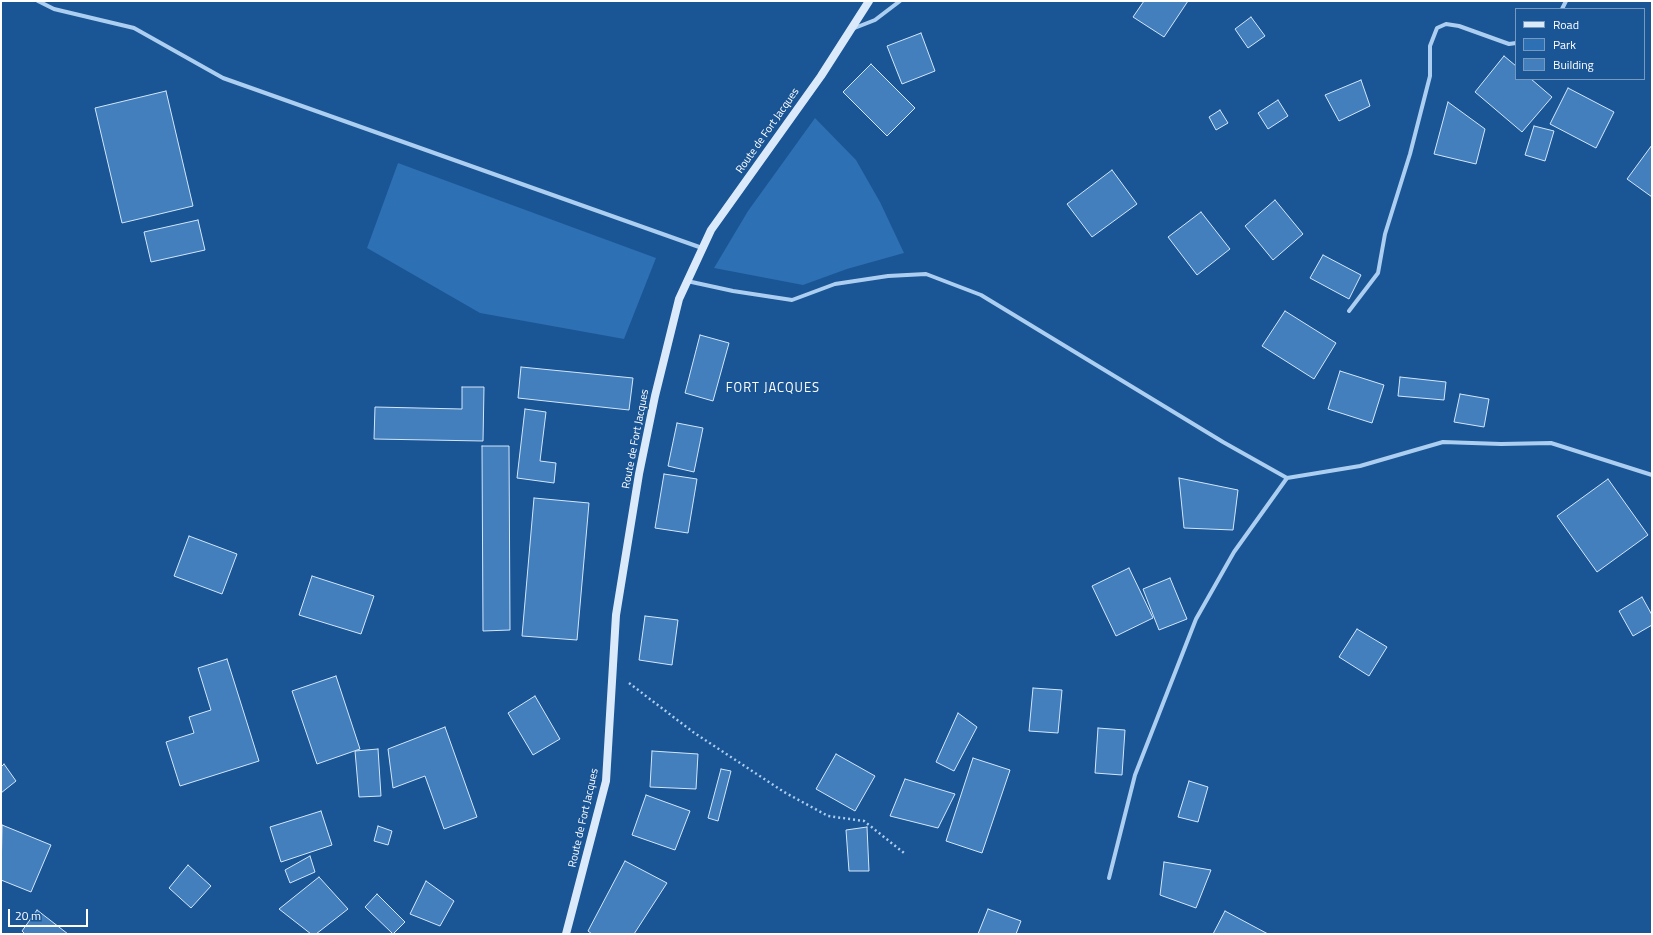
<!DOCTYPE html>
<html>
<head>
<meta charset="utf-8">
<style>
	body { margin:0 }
	#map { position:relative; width:1653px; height:935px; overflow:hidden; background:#1a5595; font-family:"Titillium Web",sans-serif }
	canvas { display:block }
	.frame { position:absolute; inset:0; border:2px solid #fff; pointer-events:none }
	.legend { position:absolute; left:1515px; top:8px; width:130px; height:72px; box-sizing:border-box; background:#1a5595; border:1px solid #7699bf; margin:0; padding:5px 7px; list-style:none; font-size:12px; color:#fff }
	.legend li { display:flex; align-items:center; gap:8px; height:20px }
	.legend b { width:20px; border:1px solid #7699bf }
	.scale { position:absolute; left:8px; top:909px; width:80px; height:18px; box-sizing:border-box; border:2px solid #fff; border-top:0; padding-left:5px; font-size:12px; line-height:14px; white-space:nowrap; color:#fff; -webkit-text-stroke:3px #1a5595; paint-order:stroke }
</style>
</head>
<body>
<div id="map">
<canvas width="1653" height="935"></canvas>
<div class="frame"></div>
<ul class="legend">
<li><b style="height:5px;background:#daeafb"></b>Road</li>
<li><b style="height:11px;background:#2d70b3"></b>Park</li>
<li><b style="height:11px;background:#427fbc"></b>Building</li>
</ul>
<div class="scale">20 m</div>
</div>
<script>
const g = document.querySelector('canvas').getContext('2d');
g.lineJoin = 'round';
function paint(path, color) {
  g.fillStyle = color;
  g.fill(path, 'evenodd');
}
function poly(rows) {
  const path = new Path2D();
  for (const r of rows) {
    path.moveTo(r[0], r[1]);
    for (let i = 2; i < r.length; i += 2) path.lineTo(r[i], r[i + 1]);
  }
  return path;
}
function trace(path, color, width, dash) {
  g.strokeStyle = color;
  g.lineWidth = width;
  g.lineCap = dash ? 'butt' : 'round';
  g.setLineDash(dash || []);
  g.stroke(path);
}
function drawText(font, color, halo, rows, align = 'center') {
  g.font = font + ' "Titillium Web",sans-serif';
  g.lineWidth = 3.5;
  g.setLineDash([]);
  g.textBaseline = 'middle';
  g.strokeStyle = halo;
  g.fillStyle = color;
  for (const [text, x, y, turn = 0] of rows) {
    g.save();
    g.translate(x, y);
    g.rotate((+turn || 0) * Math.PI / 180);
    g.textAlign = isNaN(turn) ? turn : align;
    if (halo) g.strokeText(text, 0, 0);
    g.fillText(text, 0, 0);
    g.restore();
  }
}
paint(poly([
	[815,118,856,160,880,202,904,253,847,269,803,285,714,268,748,211],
	[398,163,656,258,624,339,480,313,367,248]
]), '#2d70b3');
const building = poly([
	[1144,1,1188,1,1164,37,1133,17,1144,1],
	[1251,17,1265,36,1248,48,1235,29,1251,17],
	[921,33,935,71,902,84,887,46,921,33],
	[1504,56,1516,66,1516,79,1531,79,1552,97,1522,132,1475,92,1504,56],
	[871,64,915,108,887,136,843,92,871,64],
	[1361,80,1370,106,1339,121,1325,95,1361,80],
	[1568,88,1614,112,1596,148,1550,124,1568,88],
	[166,91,193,206,122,223,95,108,166,91],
	[1278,100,1288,116,1268,129,1258,113,1278,100],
	[1448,102,1485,129,1476,164,1434,154,1448,102],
	[1220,110,1228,123,1216,130,1209,117,1220,110],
	[1534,126,1554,131,1545,161,1525,155,1534,126],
	[1652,145,1652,197,1627,179,1652,145],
	[1112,170,1137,204,1092,237,1067,204,1112,170],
	[1275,200,1303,234,1273,260,1245,226,1275,200],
	[1201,212,1230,249,1197,275,1168,237,1201,212],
	[198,220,205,250,151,262,144,232,198,220],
	[1323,255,1361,275,1349,299,1310,278,1323,255],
	[1285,311,1336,343,1314,379,1262,346,1285,311],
	[700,335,729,343,713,401,685,393,700,335],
	[521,367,633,378,629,410,518,398,521,367],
	[1340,371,1384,385,1372,423,1328,409,1340,371],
	[1400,377,1446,382,1444,400,1398,396,1400,377],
	[462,387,484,387,483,441,374,439,375,407,462,409,462,387],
	[1460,394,1489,399,1484,427,1454,422,1460,394],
	[525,409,546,412,540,461,556,463,554,483,517,478,525,409],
	[677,423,703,428,694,472,668,466,677,423],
	[482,446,509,446,510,630,483,631,482,446],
	[664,474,697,479,688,533,655,528,664,474],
	[1179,478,1238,490,1233,530,1184,528,1179,478],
	[1608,479,1648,535,1597,572,1557,516,1608,479],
	[534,498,589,503,577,640,522,636,534,498],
	[189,536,237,554,222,594,174,576,189,536],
	[1129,568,1153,618,1116,636,1092,586,1129,568],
	[312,576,374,596,361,634,299,615,312,576],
	[1170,578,1187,619,1159,630,1143,589,1170,578],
	[1642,597,1652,615,1652,625,1633,636,1619,611,1642,597],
	[645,616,678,620,672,665,639,660,645,616],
	[1357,629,1387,647,1369,676,1339,657,1357,629],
	[227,659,259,761,180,786,166,742,194,733,189,717,211,710,198,668,227,659],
	[336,676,360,749,317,764,292,691,336,676],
	[1033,688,1062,690,1058,733,1029,731,1033,688],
	[535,696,560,739,533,755,508,713,535,696],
	[958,713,977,727,954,771,936,762,958,713],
	[445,727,477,817,444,829,425,776,393,788,388,749,445,727],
	[1098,728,1125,730,1122,775,1095,773,1098,728],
	[378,749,381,796,359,797,355,751,378,749],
	[652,751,698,754,696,789,650,787,652,751],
	[836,754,875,776,855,811,816,789,836,754],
	[973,758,1010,770,982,853,946,841,973,758],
	[4,764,16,781,1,793,1,767,4,764],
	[721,769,731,771,718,821,708,818,721,769],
	[905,779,955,794,938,828,890,816,905,779],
	[1189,781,1208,787,1198,822,1178,817,1189,781],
	[646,795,690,811,675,850,632,835,646,795],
	[321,811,332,845,281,862,270,827,321,811],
	[2,825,51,845,31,892,1,880,2,825],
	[378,826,392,831,388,845,374,841,378,826],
	[867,827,869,871,849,871,846,830,867,827],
	[310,856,315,872,290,883,285,870,310,856],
	[625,861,667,883,634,934,592,934,588,931,625,861],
	[1164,862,1211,870,1196,908,1160,895,1164,862],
	[188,865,211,886,191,908,169,888,188,865],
	[319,877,348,909,316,934,311,934,279,909,319,877],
	[426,881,454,901,440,926,410,914,426,881],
	[377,894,405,922,393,934,365,907,377,894],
	[988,909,1021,921,1016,934,978,934,988,909],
	[37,910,68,934,25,934,22,931,37,910],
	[1225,911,1268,934,1213,934,1225,911]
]);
paint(building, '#427fbc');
trace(building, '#d2e7fb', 1);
trace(poly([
	[629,683,693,732,784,792,828,816,864,821,904,853]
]), '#accef0', 2.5, [2, 3]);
trace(poly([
	[38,1,54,9,134,28,223,78,702,248],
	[1562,9,1566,1],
	[852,29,875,20,900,1],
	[687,281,733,291,792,300,835,284,888,276,926,274,981,295,1223,442,1287,478,1360,466,1443,442,1501,444,1551,443,1652,475],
	[1349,311,1378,273,1385,234,1410,154,1430,76,1430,46,1437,28,1446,24,1459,26,1509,44,1516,43],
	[1109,878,1135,775,1196,619,1234,552,1287,478]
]), '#accef0', 4);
trace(poly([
	[566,934,606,781,616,615,639,474,655,396,679,299,711,230,821,76,869,1]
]), '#daeafb', 8);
drawText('11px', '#fff', '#1a5595', [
	["Route de Fort Jacques",768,131,-55],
	["Route de Fort Jacques",636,439,-79],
	["Route de Fort Jacques",584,818,-77]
]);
g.letterSpacing = '1px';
drawText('13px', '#fff', '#1a5595', [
	["FORT JACQUES",773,389]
]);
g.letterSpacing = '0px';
</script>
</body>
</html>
